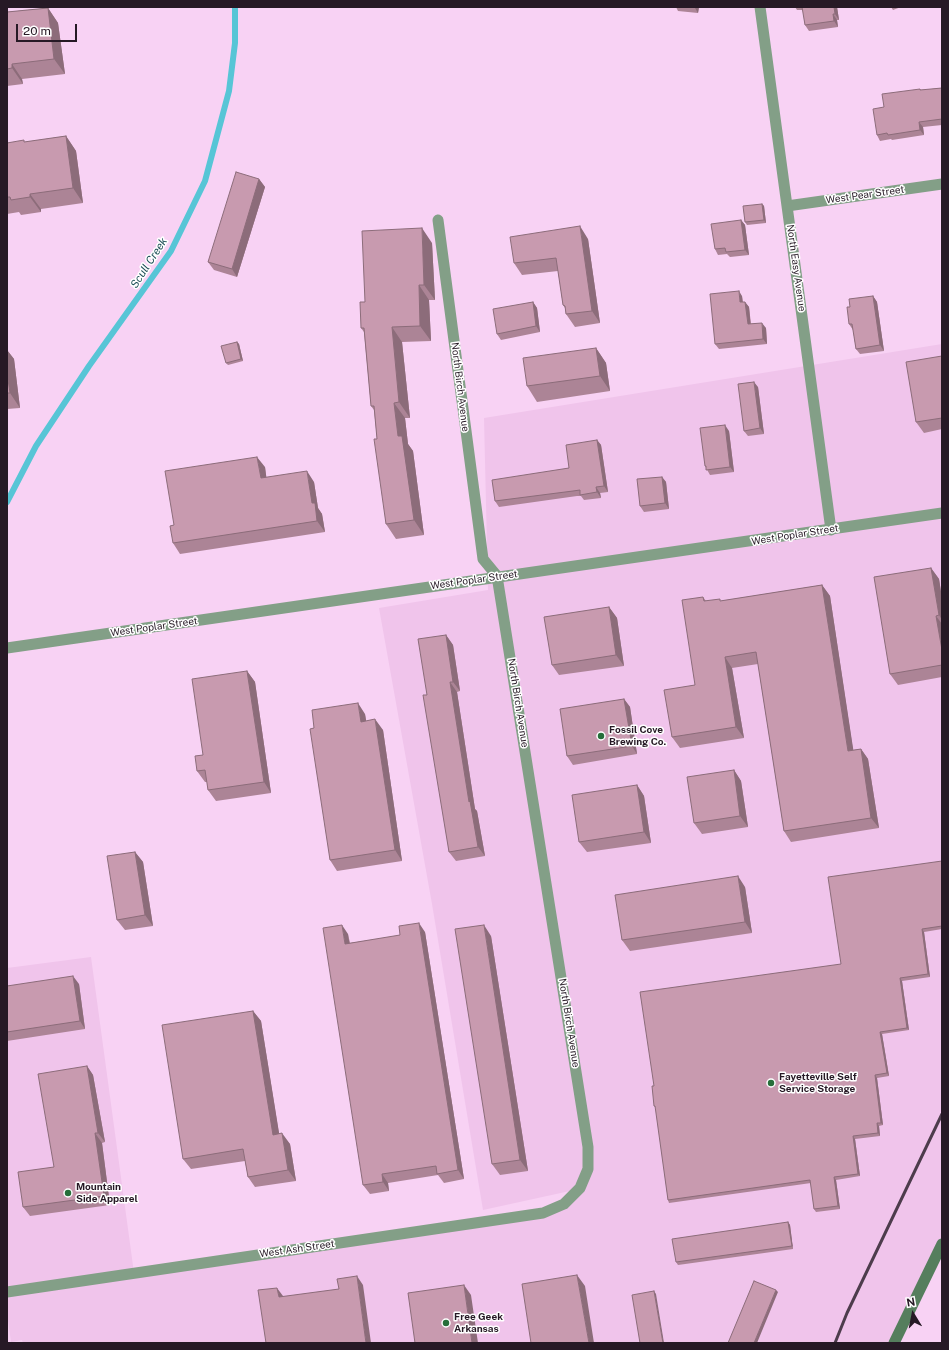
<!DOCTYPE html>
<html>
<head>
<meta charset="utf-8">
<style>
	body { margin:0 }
	#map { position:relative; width:949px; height:1350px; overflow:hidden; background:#f8d2f4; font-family:"Public Sans",sans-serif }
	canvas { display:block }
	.frame { position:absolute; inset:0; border:8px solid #261925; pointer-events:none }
	.north { position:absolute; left:893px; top:1294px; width:40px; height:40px; -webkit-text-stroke:3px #fff; paint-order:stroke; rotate:350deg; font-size:11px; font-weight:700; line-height:16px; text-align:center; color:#261925 }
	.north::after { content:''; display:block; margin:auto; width:14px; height:18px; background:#261925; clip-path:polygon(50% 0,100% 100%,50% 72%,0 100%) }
	.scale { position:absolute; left:16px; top:24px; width:61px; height:18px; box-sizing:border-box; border:2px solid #261925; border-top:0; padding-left:5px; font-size:12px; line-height:14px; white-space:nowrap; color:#261925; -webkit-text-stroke:3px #fff; paint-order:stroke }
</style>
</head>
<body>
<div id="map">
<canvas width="949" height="1350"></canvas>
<div class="frame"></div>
<div class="north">N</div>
<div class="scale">20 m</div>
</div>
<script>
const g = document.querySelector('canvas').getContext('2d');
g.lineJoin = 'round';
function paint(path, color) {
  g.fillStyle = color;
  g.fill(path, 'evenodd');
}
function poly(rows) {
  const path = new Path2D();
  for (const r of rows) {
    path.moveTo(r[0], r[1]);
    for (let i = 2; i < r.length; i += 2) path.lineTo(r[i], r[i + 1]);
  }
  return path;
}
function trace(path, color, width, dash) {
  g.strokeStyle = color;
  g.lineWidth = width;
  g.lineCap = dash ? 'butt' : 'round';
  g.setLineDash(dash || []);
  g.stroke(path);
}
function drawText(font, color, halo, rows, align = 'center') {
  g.font = font + ' "Public Sans",sans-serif';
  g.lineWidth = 3;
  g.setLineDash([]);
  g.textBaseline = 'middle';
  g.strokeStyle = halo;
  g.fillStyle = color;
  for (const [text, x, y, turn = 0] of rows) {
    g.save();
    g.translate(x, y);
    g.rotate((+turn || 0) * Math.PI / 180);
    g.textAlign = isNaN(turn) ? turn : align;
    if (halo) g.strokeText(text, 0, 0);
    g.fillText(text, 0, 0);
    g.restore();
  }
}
paint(poly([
	[942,344,942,1244,894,1343,23,1343,22,1340,11,1342,7,1314,7,968,91,957,134,1273,542,1213,579,1189,483,1210,432,904,379,608,488,590,484,418]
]), '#f0c4eb');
trace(poly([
	[7,502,36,446,89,366,171,251,205,181,229,91,235,43,235,7]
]), '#57c5d6', 6);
trace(poly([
	[760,7,831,530],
	[787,206,942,184],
	[7,1292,543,1213,564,1204,580,1188,588,1169,588,1147,497,576,483,559,438,220]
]), '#839f87', 11);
trace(poly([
	[7,648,942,513]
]), '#839f87', 11);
trace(poly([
	[894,1343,942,1244]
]), '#557e5d', 11);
trace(poly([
	[835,1343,847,1313,942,1114]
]), '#4d3c4c', 3);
paint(poly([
	[676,7,699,7,698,13,678,11],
	[795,7,837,7,839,20,837,20,838,27,809,31,805,25,803,10,797,10],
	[891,7,901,7,893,10],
	[48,8,58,23,65,74,22,79,23,84,7,86,7,12],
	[942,88,942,125,923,127,924,135,892,140,891,139,880,141,877,135,884,107,920,89,921,90],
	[66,136,76,151,83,203,41,209,41,212,21,215,19,212,7,214,7,143,25,142],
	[259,179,265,187,237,277,214,270,208,262],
	[762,204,764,206,766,223,747,225,745,222],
	[741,220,745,225,749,255,730,257,727,254,718,255,715,249],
	[588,239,600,323,575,327,566,314,565,308,563,305,558,271,522,275,514,263],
	[432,243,435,300,429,300,431,341,402,342,410,418,405,418,408,444,413,451,424,535,396,539,386,524,374,410,371,406,364,332,361,328,365,302],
	[742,296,743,302,745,302,749,307,751,324,766,328,767,344,719,349,715,344],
	[873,296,877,302,884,351,860,354,856,349,853,330,849,324,850,307],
	[533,302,537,308,540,332,501,340,497,334],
	[237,342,239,344,243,361,228,365,226,363],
	[596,348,606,363,610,391,537,402,527,386],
	[7,350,14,359,20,408,7,409],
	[942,356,942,429,924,433,916,422],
	[758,387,764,434,748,436,744,431],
	[729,431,734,472,710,475,705,466],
	[597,440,601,445,608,492,600,493,601,498,584,500,581,496,577,496,499,507,495,501,569,468],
	[265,467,266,477,314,482,318,508,322,514,325,532,180,554,173,543,174,525],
	[662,477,666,482,669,509,644,512,640,506],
	[931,568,939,579,942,598,942,677,898,685,890,674],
	[822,585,830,596,853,750,861,749,868,759,879,828,791,842,784,831,758,664,732,668,744,738,680,748,672,737,695,685,703,597,706,601,721,601],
	[609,607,617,618,624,666,559,675,552,665],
	[446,635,453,645,460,691,457,692,475,809,477,811,485,856,456,861,449,852,427,695],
	[247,671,255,682,271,793,216,801,208,790,207,782,205,782,197,771,203,755],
	[624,699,630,707,637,754,573,765,567,756],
	[365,714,366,721,383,730,402,861,337,871,330,860,314,728],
	[734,770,741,781,748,827,702,834,694,823],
	[637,785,644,796,651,843,587,852,579,842],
	[135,852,143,862,153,926,125,930,117,920],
	[942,861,942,929,924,932,930,977,902,981,909,1030,882,1034,889,1076,877,1078,883,1125,879,1126,880,1136,855,1139,860,1176,836,1180,840,1209,816,1212,814,1209,811,1183,669,1203,668,1200,656,1108,654,1106,654,1086,841,964],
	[745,887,752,933,630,951,622,940],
	[425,932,464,1179,444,1183,438,1175,388,1183,389,1191,370,1194,363,1185,348,934,350,943],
	[491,936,528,1171,500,1175,492,1164],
	[79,984,85,1029,7,1041,7,986],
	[253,1011,261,1021,279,1134,290,1144,296,1181,255,1187,248,1177,245,1161,191,1169,183,1159],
	[87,1066,93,1075,105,1142,102,1143,110,1205,30,1216,23,1207,54,1167],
	[788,1222,790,1225,793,1249,678,1265,676,1262]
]), '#ac8496');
paint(poly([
	[695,7,699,7,698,13,695,8],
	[834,7,837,7,839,20,835,14],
	[48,8,58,23,65,74,54,59],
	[833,14,837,20,838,27,834,21],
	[12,64,22,79,23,84,12,68],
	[919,122,923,127,924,135,920,130],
	[66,136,76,151,83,203,73,188],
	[259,179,265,187,237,277,232,269],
	[30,194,41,209,41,212,30,197],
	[762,204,764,206,766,223,764,220],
	[741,220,745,225,749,255,745,250],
	[580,226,588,239,600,323,592,311],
	[422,228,432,243,435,300,424,285],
	[419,285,429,300,431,341,420,326],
	[739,291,742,296,743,308,740,302],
	[873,296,877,302,884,351,880,345],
	[533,302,537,308,540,332,536,326],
	[745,302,749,307,751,329,748,324],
	[762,323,766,328,767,344,763,339],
	[392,327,402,342,410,418,399,402],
	[237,342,239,344,243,361,241,359],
	[596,348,606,363,610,391,600,376],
	[7,350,14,359,20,408,10,393,7,373],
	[754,382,758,387,764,434,760,428],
	[394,403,405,418,408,444,413,451,424,535,414,520,398,436],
	[725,425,729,431,734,472,730,467],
	[597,440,601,445,608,492,604,486],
	[257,457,265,467,268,489,261,478],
	[307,471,314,482,318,508,322,514,325,532,317,521,312,503],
	[662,477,666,482,669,509,665,503],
	[596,487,600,493,601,498,597,492],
	[931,568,939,579,942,598,942,620,939,615],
	[822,585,830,596,855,761,848,751],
	[609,607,617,618,624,666,616,655],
	[936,616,942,624,942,650],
	[446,635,453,645,460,691,453,682],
	[725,657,732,668,744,738,736,727],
	[247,671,255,682,271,793,264,782],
	[450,682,457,692,475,809,477,811,485,856,478,847,469,802],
	[624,699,630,707,637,754,632,746],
	[358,703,365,714,368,732,361,722],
	[375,719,383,730,402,861,395,850],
	[861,749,868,759,879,828,871,818],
	[734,770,741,781,748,827,740,816],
	[637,785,644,796,651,843,644,832],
	[135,852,143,862,153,926,145,915],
	[738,876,745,887,752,933,745,922],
	[419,923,425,932,464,1179,458,1170],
	[342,925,348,934,351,953,345,944],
	[484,925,491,936,528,1171,520,1160],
	[922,929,924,932,930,977,928,974],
	[73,976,79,984,85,1029,80,1021],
	[900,978,902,981,909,1030,907,1028],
	[253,1011,261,1021,281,1145,273,1135],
	[880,1032,882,1034,889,1076,887,1073],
	[87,1066,93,1075,105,1142,98,1133],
	[875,1075,877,1078,883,1125,881,1123],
	[877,1123,879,1126,880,1136,878,1133],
	[95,1133,102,1143,110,1205,104,1196],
	[282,1133,290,1144,296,1181,288,1170],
	[853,1136,855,1139,860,1176,858,1174],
	[382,1174,388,1183,389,1191,383,1182],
	[834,1177,836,1180,840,1209,838,1206],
	[788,1222,790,1225,793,1249,792,1246],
	[577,1275,585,1286,594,1343,589,1343],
	[357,1276,363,1285,371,1343,366,1343],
	[464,1285,471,1295,478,1343,472,1343],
	[277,1288,283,1296,284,1305,279,1297],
	[776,1290,778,1292,757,1343,754,1343],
	[654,1291,656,1294,664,1343,663,1343]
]), '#8c6c7a');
const building = poly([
	[802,7,834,7,835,14,833,14,834,21,805,25,802,7],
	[48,8,54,59,12,64,12,68,7,69,7,12,48,8],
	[942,88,942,119,919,122,920,130,888,135,887,133,877,135,873,109,884,107,882,94,920,89,920,90,942,88],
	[66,136,73,188,30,194,30,197,11,200,10,197,7,197,7,143,24,140,24,142,66,136],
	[236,172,259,179,232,269,208,262,236,172],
	[762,204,764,220,745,222,743,206,762,204],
	[741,220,745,250,726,252,725,248,715,249,711,224,741,220],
	[580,226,592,311,566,314,565,306,563,305,556,258,514,263,510,237,580,226],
	[422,228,424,285,419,285,420,326,392,327,399,402,394,403,398,436,402,436,414,520,386,524,374,439,377,439,374,406,371,406,364,328,361,328,360,302,365,302,362,231,422,228],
	[739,291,740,302,745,302,748,324,762,323,763,339,715,344,710,294,739,291],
	[873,296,880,345,856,349,852,324,849,324,847,307,850,307,849,299,873,296],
	[533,302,536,326,497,334,493,309,533,302],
	[237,342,241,359,226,363,221,346,237,342],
	[596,348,600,376,527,386,523,358,596,348],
	[942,356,942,418,916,422,906,362,942,356],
	[7,373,10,393,7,393,7,373],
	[754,382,760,428,744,431,738,384,754,382],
	[725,425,730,467,706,470,706,466,705,466,700,428,725,425],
	[597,440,604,486,596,487,597,492,580,495,580,490,573,491,495,501,492,480,569,468,566,445,597,440],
	[257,457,261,478,307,471,312,503,315,503,317,521,173,543,170,526,174,525,165,471,257,457],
	[662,477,665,503,640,506,637,479,662,477],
	[931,568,939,615,936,616,942,650,942,665,890,674,874,577,931,568],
	[822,585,848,751,861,749,871,818,784,831,756,652,725,657,736,727,672,737,664,690,695,685,682,600,703,597,704,601,720,599,720,601,822,585],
	[609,607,616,655,552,665,544,617,609,607],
	[446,635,453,682,450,682,469,802,470,801,478,847,449,852,423,695,427,695,418,639,446,635],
	[247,671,264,782,208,790,205,770,197,771,195,756,203,755,192,679,247,671],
	[624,699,632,746,567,756,560,709,624,699],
	[358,703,361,722,375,719,395,850,330,860,310,729,314,728,312,710,358,703],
	[734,770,740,816,694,823,687,777,734,770],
	[637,785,644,832,579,842,572,795,637,785],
	[135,852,145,915,117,920,107,856,135,852],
	[942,861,942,926,922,929,928,974,900,978,907,1028,880,1032,887,1073,875,1075,881,1123,877,1123,878,1133,853,1136,858,1174,834,1177,838,1206,814,1209,810,1180,668,1200,655,1106,654,1106,652,1086,654,1086,640,992,841,964,828,877,942,861],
	[738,876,745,922,622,940,615,895,738,876],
	[419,923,458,1170,437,1174,436,1166,382,1174,383,1182,363,1185,323,928,342,925,345,944,400,935,399,926,419,923],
	[484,925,520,1160,492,1164,455,929,484,925],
	[73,976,80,1021,7,1032,7,986,73,976],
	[253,1011,273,1135,282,1133,288,1170,248,1177,243,1149,183,1159,162,1025,253,1011],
	[87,1066,98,1133,95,1133,104,1196,23,1207,18,1172,54,1167,38,1074,87,1066],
	[788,1222,792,1246,676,1262,672,1239,788,1222],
	[577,1275,589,1343,531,1343,522,1284,577,1275],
	[357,1276,366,1343,266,1343,258,1290,277,1288,279,1297,339,1289,337,1279,357,1276],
	[754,1281,776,1290,754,1343,728,1343,754,1281],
	[464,1285,472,1343,415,1343,408,1293,464,1285],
	[654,1291,663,1343,640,1343,632,1295,654,1291]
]);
paint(building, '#c89aaf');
trace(building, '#8c6c7a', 1);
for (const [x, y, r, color] of [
	[601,736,4,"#266e3a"],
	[771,1083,4,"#266e3a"],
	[68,1193,4,"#266e3a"],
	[446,1323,4,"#266e3a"]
]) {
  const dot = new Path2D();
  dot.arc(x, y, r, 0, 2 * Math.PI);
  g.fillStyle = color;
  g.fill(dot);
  trace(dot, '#fff', 1.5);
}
drawText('10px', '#261925', '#fff', [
	["West Pear Street",865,195,-8],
	["North Easy Avenue",796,268,82],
	["North Birch Avenue",460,387,83],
	["West Poplar Street",795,535,-9],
	["West Poplar Street",474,580,-8],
	["West Poplar Street",154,627,-8],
	["North Birch Avenue",518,703,81],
	["North Birch Avenue",569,1023,81],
	["West Ash Street",297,1249,-8]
]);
drawText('bold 10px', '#261925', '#fff', [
	["Fossil Cove",609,730],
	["Brewing Co.",609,742],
	["Fayetteville Self",779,1077],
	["Service Storage",779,1089],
	["Mountain",76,1187],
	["Side Apparel",76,1199],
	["Free Geek",454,1317],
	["Arkansas",454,1329]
], 'left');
drawText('italic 11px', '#22525a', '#fff', [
	["Scull Creek",149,263,-57]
]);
</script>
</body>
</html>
